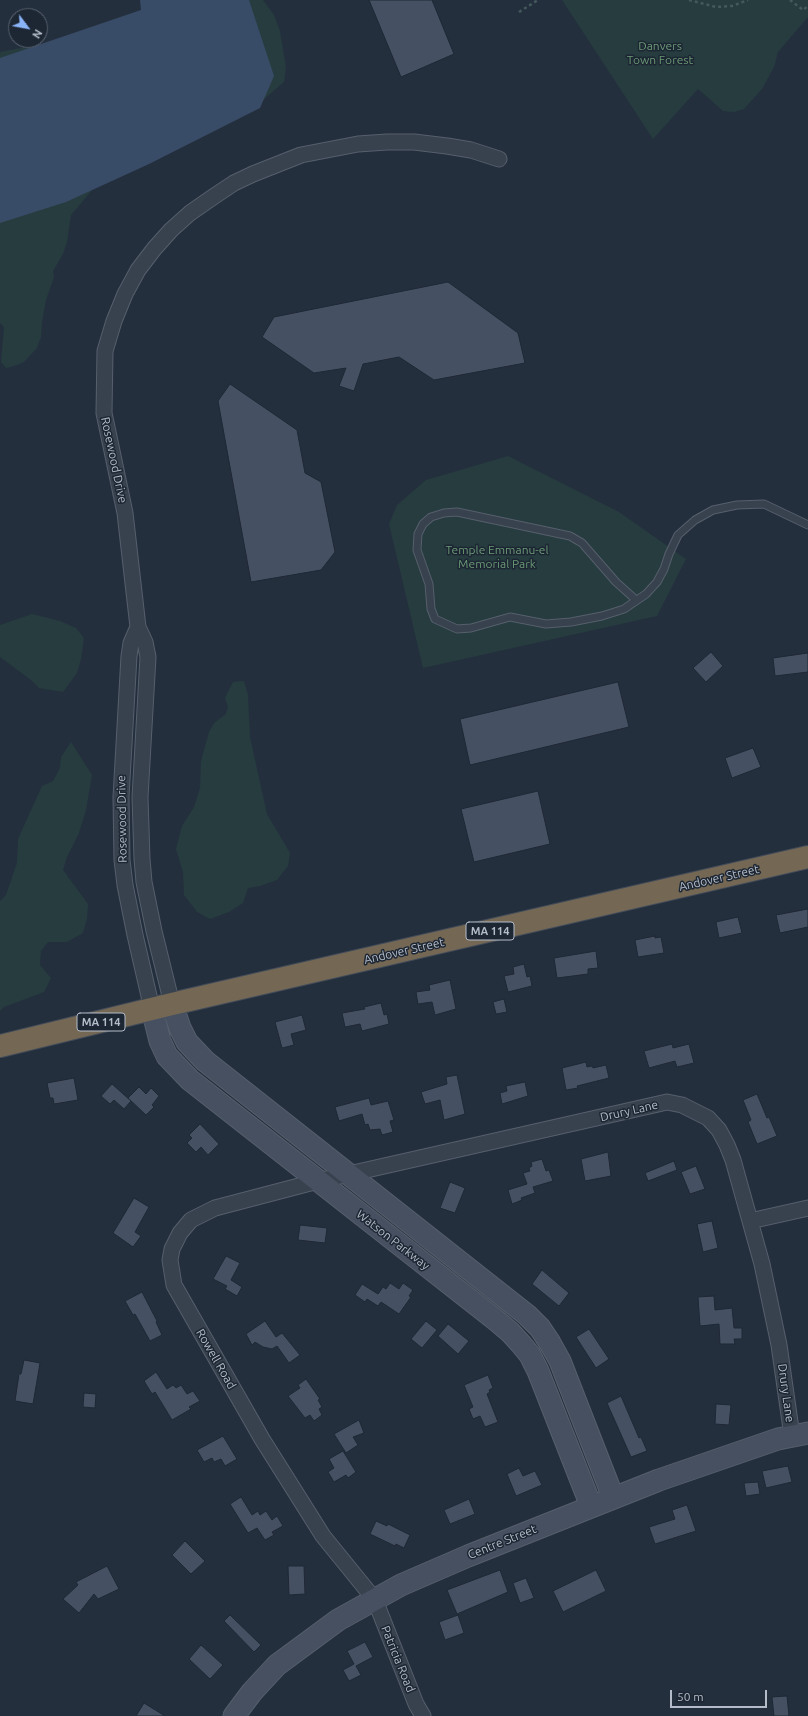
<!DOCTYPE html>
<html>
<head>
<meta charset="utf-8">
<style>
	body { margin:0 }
	#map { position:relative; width:808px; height:1716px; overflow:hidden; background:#242f3e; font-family:Ubuntu,sans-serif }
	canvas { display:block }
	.north { position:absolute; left:8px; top:8px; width:40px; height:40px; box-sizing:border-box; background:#1d2633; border:1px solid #59626f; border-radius:50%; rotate:122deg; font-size:11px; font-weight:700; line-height:16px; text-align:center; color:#b4bcc9 }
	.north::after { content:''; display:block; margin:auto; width:14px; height:18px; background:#8ab4f8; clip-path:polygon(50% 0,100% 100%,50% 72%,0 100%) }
	.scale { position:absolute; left:670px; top:1690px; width:97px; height:18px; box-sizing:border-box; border:2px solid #b4bcc9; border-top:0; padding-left:5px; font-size:12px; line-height:14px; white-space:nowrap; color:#b4bcc9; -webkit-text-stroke:3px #1d2633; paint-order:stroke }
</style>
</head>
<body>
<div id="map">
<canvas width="808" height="1716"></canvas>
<div class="north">N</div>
<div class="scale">50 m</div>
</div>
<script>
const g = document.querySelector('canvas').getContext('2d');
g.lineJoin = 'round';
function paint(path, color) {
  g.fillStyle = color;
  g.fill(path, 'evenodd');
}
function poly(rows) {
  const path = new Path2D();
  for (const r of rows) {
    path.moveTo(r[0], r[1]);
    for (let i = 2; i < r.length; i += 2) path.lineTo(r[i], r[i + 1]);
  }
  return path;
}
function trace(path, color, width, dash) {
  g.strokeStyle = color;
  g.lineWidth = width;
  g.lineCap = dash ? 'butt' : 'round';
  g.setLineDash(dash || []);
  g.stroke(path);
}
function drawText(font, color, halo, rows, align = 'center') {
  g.font = font + ' Ubuntu,sans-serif';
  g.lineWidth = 3;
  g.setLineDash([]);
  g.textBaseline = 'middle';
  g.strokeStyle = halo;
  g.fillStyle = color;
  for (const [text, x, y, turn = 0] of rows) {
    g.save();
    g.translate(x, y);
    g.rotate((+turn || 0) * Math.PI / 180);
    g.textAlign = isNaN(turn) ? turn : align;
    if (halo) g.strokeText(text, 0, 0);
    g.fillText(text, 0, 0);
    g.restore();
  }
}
paint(poly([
	[159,0,263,0,274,15,280,31,286,68,284,82,262,101,99,182,71,215,67,242,63,254,53,271,54,277,46,300,42,322,41,337,37,348,24,362,14,366,6,368,1,362,4,327,0,323,0,52,104,32],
	[562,0,808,0,808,17,778,52,774,67,762,89,744,109,734,112,723,111,698,89,653,139],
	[508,456,619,512,686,559,657,616,423,668,389,524,397,505,426,480],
	[32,614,60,621,76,628,84,638,81,659,77,673,63,692,39,688,31,680,0,657,0,625],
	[244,681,248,695,250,737,267,814,290,853,288,866,277,880,260,886,248,888,243,903,229,912,210,919,197,912,184,895,183,872,176,849,182,826,194,807,200,788,201,761,209,732,214,723,226,714,228,707,225,698,233,682],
	[71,742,92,775,86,810,79,833,67,857,63,870,88,904,87,919,83,933,67,942,48,942,41,951,40,965,51,978,44,992,4,1007,0,1011,0,901,6,895,17,863,18,839,31,810,42,786,53,781,60,768,61,757]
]), '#263c3f');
paint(poly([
	[140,0,249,0,274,76,260,108,149,164,66,202,0,223,0,58,141,10]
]), '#394c67');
const building = poly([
	[369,0,432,0,454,54,401,77,369,0],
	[448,282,518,333,525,363,434,380,399,357,363,364,354,391,339,386,346,368,314,373,262,337,274,317,448,282],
	[230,384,297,430,305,473,321,482,335,552,321,570,251,582,218,401,230,384],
	[711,652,723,666,706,682,693,668,711,652],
	[808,653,808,672,775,676,773,658,808,653],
	[618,682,629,727,470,765,460,719,618,682],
	[753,748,761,767,732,778,725,758,753,748],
	[538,791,550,844,474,862,461,809,538,791],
	[808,909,808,927,780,933,776,915,808,909],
	[738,917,742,933,719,938,716,922,738,917],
	[655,936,655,938,661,937,664,953,638,957,635,940,655,936],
	[596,951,598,968,588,969,588,974,557,978,554,958,596,951],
	[524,964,527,977,530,976,532,986,508,992,504,976,514,974,513,967,524,964],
	[450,980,456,1009,435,1015,432,1002,418,1004,416,992,430,990,429,985,450,980],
	[504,999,507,1012,496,1014,493,1002,504,999],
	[381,1003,384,1015,387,1014,389,1024,362,1031,360,1024,345,1027,342,1013,365,1009,364,1007,381,1003],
	[302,1015,306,1030,291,1034,294,1045,282,1048,275,1022,302,1015],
	[672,1044,673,1048,689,1044,694,1063,677,1067,675,1061,649,1068,644,1051,672,1044],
	[586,1062,587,1067,592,1066,593,1068,606,1065,609,1078,577,1086,578,1088,566,1090,562,1068,586,1062],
	[457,1075,465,1114,444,1120,440,1100,425,1104,421,1092,447,1084,446,1077,457,1075],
	[74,1078,78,1100,54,1104,53,1098,50,1098,47,1083,74,1078],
	[525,1082,528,1096,502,1104,500,1093,507,1091,506,1086,525,1082],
	[112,1084,131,1101,124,1109,114,1100,110,1104,101,1096,112,1084],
	[139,1087,146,1094,151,1088,159,1096,152,1105,154,1107,146,1115,128,1098,139,1087],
	[757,1094,767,1118,769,1117,777,1136,757,1144,748,1122,751,1120,743,1100,757,1094],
	[369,1098,371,1105,388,1101,394,1120,390,1121,393,1132,382,1135,380,1129,370,1130,368,1124,365,1125,362,1114,339,1121,335,1107,369,1098],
	[200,1124,219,1144,208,1155,201,1147,196,1152,187,1143,192,1138,189,1135,200,1124],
	[608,1152,611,1176,585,1181,581,1159,608,1152],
	[542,1159,546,1171,549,1170,553,1181,533,1187,535,1193,521,1198,522,1200,512,1204,508,1190,527,1184,523,1173,530,1171,529,1168,532,1166,531,1162,542,1159],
	[674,1161,677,1170,648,1181,645,1173,674,1161],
	[696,1166,705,1189,690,1194,681,1172,696,1166],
	[450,1182,465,1188,455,1213,440,1208,450,1182],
	[134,1198,149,1207,135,1232,141,1236,133,1247,113,1233,134,1198],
	[712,1221,718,1248,703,1252,697,1224,712,1221],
	[300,1225,327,1228,325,1243,298,1240,300,1225],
	[226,1256,240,1263,231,1280,242,1287,237,1296,225,1289,227,1286,213,1279,226,1256],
	[542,1270,569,1293,559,1306,532,1284,542,1270],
	[390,1283,399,1289,403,1283,413,1290,409,1296,411,1297,399,1314,381,1302,378,1306,367,1299,365,1302,355,1295,362,1284,378,1294,383,1287,386,1289,390,1283],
	[142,1292,157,1321,156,1322,162,1335,150,1341,135,1314,133,1315,125,1301,142,1292],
	[714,1296,715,1310,732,1308,734,1328,742,1328,742,1339,734,1339,735,1344,720,1344,719,1324,700,1326,698,1297,714,1296],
	[265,1321,276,1337,282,1333,300,1355,289,1363,277,1346,272,1349,263,1347,255,1342,252,1345,246,1334,265,1321],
	[426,1321,437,1330,422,1348,411,1339,426,1321],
	[448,1324,469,1341,458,1354,438,1336,448,1324],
	[589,1329,609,1359,596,1368,576,1337,589,1329],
	[24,1360,40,1363,33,1404,15,1401,19,1374,21,1374,24,1360],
	[156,1372,167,1389,173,1385,176,1388,181,1385,187,1394,193,1391,200,1401,189,1407,191,1409,172,1420,155,1392,152,1394,144,1381,156,1372],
	[488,1375,493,1388,489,1390,490,1392,487,1394,498,1422,485,1427,480,1416,473,1419,469,1409,473,1407,464,1385,488,1375],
	[306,1379,320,1399,318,1400,322,1407,319,1409,322,1415,314,1421,310,1415,305,1418,288,1396,300,1388,298,1385,306,1379],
	[84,1393,96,1394,95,1408,83,1407,84,1393],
	[621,1396,639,1438,641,1437,647,1451,631,1457,607,1403,621,1396],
	[716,1404,731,1405,729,1425,715,1424,716,1404],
	[359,1420,364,1433,353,1437,358,1445,346,1453,334,1434,359,1420],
	[223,1436,237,1459,225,1466,221,1459,214,1462,212,1458,204,1462,197,1450,223,1436],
	[343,1451,356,1472,348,1478,346,1475,334,1482,328,1472,334,1468,329,1459,343,1451],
	[788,1466,792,1482,766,1488,762,1471,788,1466],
	[519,1468,523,1476,535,1471,542,1485,516,1496,507,1474,519,1468],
	[758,1482,760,1494,746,1496,744,1483,758,1482],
	[241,1497,252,1515,258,1511,260,1515,266,1511,272,1520,277,1516,283,1526,272,1532,274,1535,265,1540,257,1528,248,1533,230,1504,241,1497],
	[469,1499,475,1514,450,1524,444,1510,469,1499],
	[687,1505,696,1531,655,1544,649,1527,675,1519,672,1510,687,1505],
	[376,1521,387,1526,388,1524,410,1535,404,1548,396,1544,395,1546,370,1534,376,1521],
	[185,1541,205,1561,191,1574,172,1555,185,1541],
	[107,1566,119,1589,98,1599,94,1594,79,1613,63,1599,78,1585,76,1582,107,1566],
	[288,1566,304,1566,305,1594,289,1595,288,1566],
	[500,1570,508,1592,457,1614,447,1590,500,1570],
	[596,1570,606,1591,563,1612,553,1591,596,1570],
	[526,1578,534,1598,520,1603,513,1583,526,1578],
	[230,1615,261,1645,254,1652,224,1621,230,1615],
	[458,1615,464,1633,445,1640,439,1622,458,1615],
	[365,1642,373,1657,356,1666,361,1675,349,1681,343,1670,354,1664,347,1651,365,1642],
	[201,1645,223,1665,210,1679,189,1659,201,1645],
	[787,1696,789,1716,774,1716,772,1697,787,1696],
	[144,1703,165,1716,136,1716,144,1703]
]);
paint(building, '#455162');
trace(building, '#1f2835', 1);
const lane = poly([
	[636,600,616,582,582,543,570,536,457,512,444,513,431,517,423,524,418,534,417,550,429,584,431,609,435,619,457,629,471,628,510,617,546,624,571,622,602,616,624,609,646,594,657,582,664,569,669,554,678,535,695,520,713,510,737,505,764,504,808,525]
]);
const street = poly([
	[138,627,131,643,129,656,121,797,122,860,125,885,135,935,152,1009],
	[172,1004,154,931,144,882,142,859,140,797,148,657,145,642,138,627,125,513,104,413,105,351,114,321,125,294,138,270,154,249,171,230,190,213,213,197,234,183,253,174,301,155,358,144,387,142,414,142,447,146,471,150,499,159],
	[750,1221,808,1208],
	[423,1716,416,1704,375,1600,323,1536,262,1439,174,1285,170,1260,172,1249,180,1233,191,1220,215,1208,318,1181,667,1102,682,1105,708,1118,719,1130,727,1145,733,1160,762,1264,779,1345,792,1436]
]);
const secondary = poly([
	[172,1004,180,1028,187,1042,205,1061,527,1315,540,1328,550,1343,560,1361,613,1497],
	[152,1009,160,1041,167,1056,190,1080,497,1321,510,1332,521,1344,530,1355,538,1371,591,1506],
	[234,1716,252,1692,277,1665,338,1620,401,1585,468,1556,659,1480,778,1439,808,1433]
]);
const highway = poly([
	[0,1046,172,1004,808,857]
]);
trace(lane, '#565f6c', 9);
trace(street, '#565f6c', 17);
trace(secondary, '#565f6c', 23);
trace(highway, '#434c59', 24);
trace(poly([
	[689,0,716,7,732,6,748,0],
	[790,0,803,10,808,6],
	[519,12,538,0]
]), '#44595c', 2.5, [3, 3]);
trace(lane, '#38414e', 7);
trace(street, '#38414e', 15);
trace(secondary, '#465061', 21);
trace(highway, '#746855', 22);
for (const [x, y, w] of [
	[490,931,48],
	[101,1022,48]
]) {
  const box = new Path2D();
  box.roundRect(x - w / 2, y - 9, w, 18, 3);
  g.fillStyle = '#1d2633';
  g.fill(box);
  trace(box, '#b4bcc9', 1);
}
drawText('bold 11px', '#b4bcc9', null, [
	["MA 114",490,931],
	["MA 114",101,1022]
]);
drawText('12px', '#6b9a76', '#1d2633', [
	["Danvers",660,46],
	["Town Forest",660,60],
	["Temple Emmanu-el",497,550],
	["Memorial Park",497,564]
]);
drawText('12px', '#b4bcc9', '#1d2633', [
	["Rosewood Drive",114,460,78],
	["Rosewood Drive",122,819,-91],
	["Andover Street",719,878,-13],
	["Andover Street",404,951,-13],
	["Drury Lane",629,1111,-13],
	["Watson Parkway",393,1240,38],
	["Rowell Road",216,1359,60],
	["Drury Lane",786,1393,82],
	["Centre Street",502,1542,-22],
	["Patricia Road",398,1659,68]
]);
</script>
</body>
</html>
